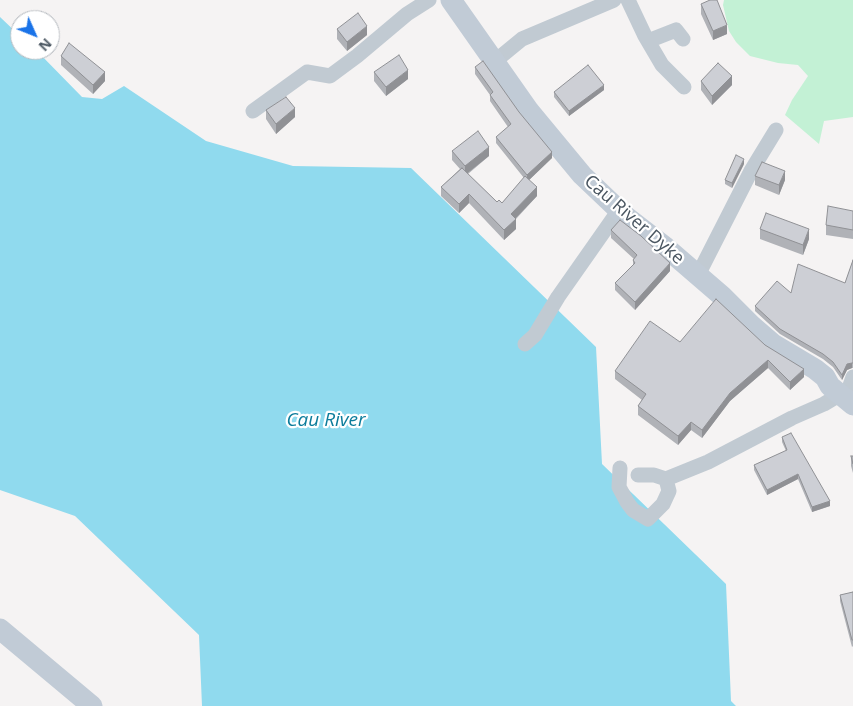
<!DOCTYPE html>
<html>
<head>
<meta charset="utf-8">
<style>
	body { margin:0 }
	#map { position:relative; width:853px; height:706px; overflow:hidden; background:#f5f3f3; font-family:"Open Sans",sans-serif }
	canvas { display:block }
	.north { position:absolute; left:10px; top:10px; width:50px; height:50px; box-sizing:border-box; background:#fff; border:1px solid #b7bbc0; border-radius:50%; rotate:134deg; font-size:14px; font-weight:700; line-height:20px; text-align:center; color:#4a5661 }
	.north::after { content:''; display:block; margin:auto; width:18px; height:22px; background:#1a73e8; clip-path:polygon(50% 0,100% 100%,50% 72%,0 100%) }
</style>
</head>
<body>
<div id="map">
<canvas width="853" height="706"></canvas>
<div class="north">N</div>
</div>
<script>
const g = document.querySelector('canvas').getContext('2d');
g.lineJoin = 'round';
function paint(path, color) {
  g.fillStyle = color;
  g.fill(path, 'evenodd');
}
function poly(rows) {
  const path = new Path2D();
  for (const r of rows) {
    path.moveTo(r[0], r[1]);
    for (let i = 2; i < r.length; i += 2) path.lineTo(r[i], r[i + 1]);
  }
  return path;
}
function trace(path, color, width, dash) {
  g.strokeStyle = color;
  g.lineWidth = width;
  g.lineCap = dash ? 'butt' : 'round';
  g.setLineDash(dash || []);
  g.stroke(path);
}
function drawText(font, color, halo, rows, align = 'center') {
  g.font = font + ' "Open Sans",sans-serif';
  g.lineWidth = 4.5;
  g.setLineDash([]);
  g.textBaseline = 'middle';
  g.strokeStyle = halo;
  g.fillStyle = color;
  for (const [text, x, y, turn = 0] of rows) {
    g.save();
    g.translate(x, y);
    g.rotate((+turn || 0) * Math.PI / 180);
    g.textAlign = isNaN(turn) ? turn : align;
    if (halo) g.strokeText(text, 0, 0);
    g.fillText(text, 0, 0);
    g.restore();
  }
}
paint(poly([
	[724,0,853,0,853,117,824,121,819,144,785,115,792,100,808,76,798,65,778,63,750,56,736,42,729,31,723,5]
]), '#c3f1d5');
paint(poly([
	[0,17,20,36,20,50,36,50,82,97,102,99,124,86,206,141,293,166,411,168,596,347,602,464,726,584,731,701,736,706,202,706,199,635,75,516,0,490]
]), '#90daee');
trace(poly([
	[628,0,645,36,662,65,684,87],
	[648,41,676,30,683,39],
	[494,62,522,39,614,0],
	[253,111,307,72,330,76,357,56,407,14,429,0],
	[698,275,751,171,776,130],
	[525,344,535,335,558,297,619,210],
	[845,400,853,377],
	[620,468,619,487,627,502,633,510,648,519,663,504,669,491,666,479,708,462,792,418,824,404,839,395],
	[638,475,654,475,666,479]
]), '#c1cad2', 15);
trace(poly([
	[451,0,529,111,582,175,624,215,664,246,722,296,751,325,773,344,815,369,825,377,830,386,853,405],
	[0,629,92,706]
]), '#c1cbd6', 21);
paint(poly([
	[701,4,727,34,713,40,701,14],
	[337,29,367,35,347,51,337,39],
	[61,56,105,81,93,94,61,65],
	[475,67,552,158,529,180,537,196,516,219,516,229,504,240,469,203,459,213,441,196,441,187,460,169,452,160,452,151,489,156,468,174,497,202,502,203,524,178,496,143,496,137,508,127,490,101,490,95,475,74],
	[374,72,408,79,386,96,374,81],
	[701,81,732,85,712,105,701,90],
	[604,90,569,116,554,97,554,92],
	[266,110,295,117,276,134,266,119],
	[744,164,732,188,725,184,725,180],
	[755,176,785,180,779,195,755,185],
	[853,211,853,239,826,235,826,225],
	[760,229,809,239,803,255,760,239],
	[611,230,670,271,635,310,615,290,615,283,633,265,633,260,634,259,611,238],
	[853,260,853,368,852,368,847,370,842,380,833,367,823,359,780,334,755,311,755,306,791,293,845,283],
	[680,342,765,345,804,377,790,390,768,368,730,401,702,438,691,430,678,445,638,415,638,406,642,400,615,379,615,371],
	[782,437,830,506,812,512,798,479,767,495,754,470,754,465,786,451,782,442],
	[851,456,853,456,853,473,851,466],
	[853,592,853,646,852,647,840,601,840,595]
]), '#b0b2b7');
paint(poly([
	[727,25,727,34,713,40,713,31],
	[367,26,367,35,347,51,347,42],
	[408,70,408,79,386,96,386,87],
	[105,72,105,81,93,94,93,85],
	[732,76,732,85,712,105,712,96],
	[604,85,604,90,569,116,569,111],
	[295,108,295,117,276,134,276,124],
	[489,147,489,156,465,175,465,166],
	[552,152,552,158,527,182,527,175],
	[744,159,744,164,732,188,732,183],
	[785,171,785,180,779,195,779,185],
	[537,187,537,196,511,223,511,214],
	[469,194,469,203,459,213,459,204],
	[516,219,516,229,504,240,504,230],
	[809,229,809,239,803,255,803,245],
	[670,263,670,271,635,310,635,302],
	[768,360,768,368,730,401,702,438,702,430,730,393],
	[852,363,852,368,847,370,842,380,842,375,847,364],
	[804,369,804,377,790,390,790,382],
	[691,422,691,430,678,445,678,436],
	[798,474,798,479,767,495,767,490],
	[830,501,830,506,812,512,812,507]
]), '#909195');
const building = poly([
	[710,0,717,0,727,25,713,31,701,4,710,0],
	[358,13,367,26,347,42,337,29,358,13],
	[69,43,105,72,93,85,61,56,69,43],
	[399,55,408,70,386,87,374,72,399,55],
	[483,61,519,112,552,152,527,175,496,137,511,124,490,95,493,92,475,67,483,61],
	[718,63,732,76,712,96,701,81,718,63],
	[588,65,604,85,569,111,554,92,588,65],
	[286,97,295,108,276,124,266,110,286,97],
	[478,131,489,147,465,166,452,151,478,131],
	[736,155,744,159,732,183,725,180,736,155],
	[762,162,785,171,779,185,755,176,762,162],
	[462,168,497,202,499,200,502,203,525,176,537,187,511,214,516,219,504,230,469,194,459,204,441,187,462,168],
	[828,206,853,211,853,230,826,225,828,206],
	[766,213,809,229,803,245,760,229,766,213],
	[620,220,641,236,670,263,635,302,615,283,635,263,633,260,637,255,611,230,620,220],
	[853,260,853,363,852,363,847,364,842,375,833,362,823,354,780,329,755,306,777,281,791,293,798,264,845,283,853,260],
	[716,299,765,345,804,369,790,382,768,360,730,393,702,430,691,422,678,436,638,406,646,394,615,371,650,321,680,342,716,299],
	[791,433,830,501,812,507,798,474,767,490,754,465,787,450,782,437,791,433],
	[851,456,853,456,853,464,851,456],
	[853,592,853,640,852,640,840,595,853,592]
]);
paint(building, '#cdcfd5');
trace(building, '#909195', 1);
drawText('18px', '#4a5661', '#fff', [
	["Cau River Dyke",634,220,41]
]);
drawText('italic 19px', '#0c7c9b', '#fff', [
	["Cau River",326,421]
]);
</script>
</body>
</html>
